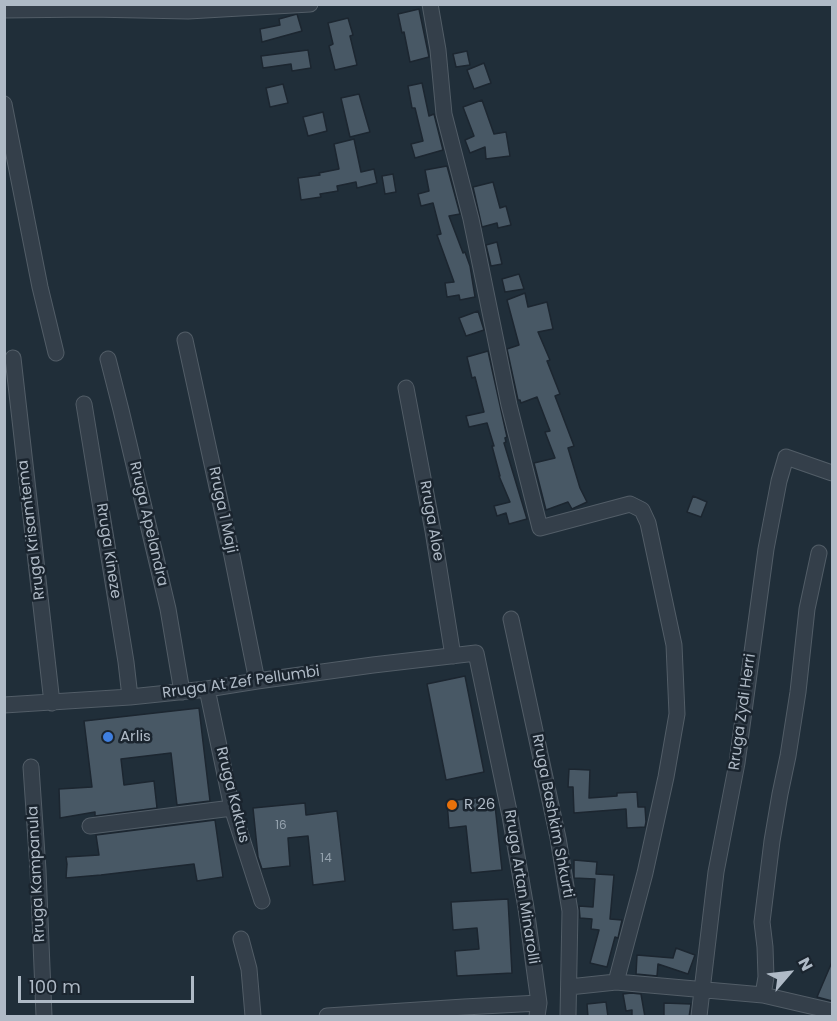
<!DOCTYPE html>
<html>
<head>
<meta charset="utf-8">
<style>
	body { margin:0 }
	#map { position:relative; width:837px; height:1021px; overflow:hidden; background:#202e39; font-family:Poppins,sans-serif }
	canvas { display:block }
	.frame { position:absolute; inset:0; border:6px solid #afbac6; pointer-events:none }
	.north { position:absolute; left:759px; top:943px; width:60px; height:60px; -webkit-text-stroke:4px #1a242e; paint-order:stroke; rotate:62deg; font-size:16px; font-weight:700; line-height:24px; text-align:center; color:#afbac6 }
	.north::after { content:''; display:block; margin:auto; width:21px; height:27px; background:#afbac6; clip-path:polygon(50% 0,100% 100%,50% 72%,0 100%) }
	.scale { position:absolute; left:18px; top:976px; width:176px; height:27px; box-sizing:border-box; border:3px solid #afbac6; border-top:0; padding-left:8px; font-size:18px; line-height:21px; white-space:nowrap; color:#afbac6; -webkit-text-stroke:4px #1a242e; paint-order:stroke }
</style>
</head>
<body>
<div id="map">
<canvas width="837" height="1021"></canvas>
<div class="frame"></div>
<div class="north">N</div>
<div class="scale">100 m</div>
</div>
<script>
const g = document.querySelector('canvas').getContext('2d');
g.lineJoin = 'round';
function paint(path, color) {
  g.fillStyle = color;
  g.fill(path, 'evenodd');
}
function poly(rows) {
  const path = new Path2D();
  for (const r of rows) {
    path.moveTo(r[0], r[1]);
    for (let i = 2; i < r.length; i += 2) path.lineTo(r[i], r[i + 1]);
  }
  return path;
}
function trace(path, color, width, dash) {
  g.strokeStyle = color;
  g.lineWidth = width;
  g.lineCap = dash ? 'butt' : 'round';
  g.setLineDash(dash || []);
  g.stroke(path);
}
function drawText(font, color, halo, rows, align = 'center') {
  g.font = font + ' Poppins,sans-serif';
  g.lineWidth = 5;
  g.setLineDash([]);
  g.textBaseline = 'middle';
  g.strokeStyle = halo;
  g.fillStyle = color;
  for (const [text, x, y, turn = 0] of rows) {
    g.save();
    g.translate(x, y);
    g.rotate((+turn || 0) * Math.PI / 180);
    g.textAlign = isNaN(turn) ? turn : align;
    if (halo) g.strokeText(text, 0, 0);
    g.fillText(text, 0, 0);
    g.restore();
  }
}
const building = poly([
	[419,9,429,57,410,62,404,32,402,33,398,14,419,9],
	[297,14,302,31,262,42,260,29,280,25,279,19,297,14],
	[348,18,353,35,350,36,357,65,335,70,329,46,333,44,328,23,348,18],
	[308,50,311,68,292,71,291,64,263,68,261,56,308,50],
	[467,51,470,65,456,67,453,54,467,51],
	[484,63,491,83,474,89,467,70,484,63],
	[422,83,429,116,434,114,443,150,415,158,411,144,423,141,415,108,412,108,408,86,422,83],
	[283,84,288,103,270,107,266,88,283,84],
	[359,94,370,132,350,137,341,98,359,94],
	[482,100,494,134,506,132,510,156,486,159,485,147,470,153,465,140,474,136,463,107,482,100],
	[323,112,327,131,308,136,303,117,323,112],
	[354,139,361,172,374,169,377,183,357,188,356,182,337,186,338,191,320,194,321,197,301,200,298,178,320,175,319,173,339,169,334,144,354,139],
	[447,166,460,214,449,216,463,253,465,252,470,266,475,297,460,300,459,295,447,297,445,283,454,282,437,235,441,234,433,203,421,206,418,194,429,191,425,170,447,166],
	[393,174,396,192,385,194,382,176,393,174],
	[493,182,500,208,506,206,511,225,498,228,497,223,482,227,473,187,493,182],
	[497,242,502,264,491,266,486,245,497,242],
	[519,274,524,289,505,292,502,279,519,274],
	[525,293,528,307,547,302,553,329,538,332,550,360,547,361,560,394,555,396,574,446,568,448,580,488,587,502,572,509,568,502,546,510,534,463,555,458,545,432,550,431,537,397,521,403,520,400,518,400,507,349,519,345,507,300,525,293],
	[478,311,484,330,466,336,459,318,478,311],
	[488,351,507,437,505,438,506,442,504,443,527,519,509,524,506,513,497,516,494,506,510,502,499,476,500,476,492,446,494,446,487,423,469,427,466,416,484,412,475,377,472,378,467,357,488,351],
	[693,496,707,502,701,517,687,512,693,496],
	[465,676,484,772,446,780,427,684,465,676],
	[199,708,210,801,177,805,171,753,121,759,124,785,154,781,157,808,95,816,95,812,60,818,59,789,92,787,84,721,199,708],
	[569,769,590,770,589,798,617,796,617,793,637,792,638,807,645,807,646,822,645,827,627,828,626,809,574,813,573,787,568,787,569,769],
	[494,796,502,870,471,873,466,826,449,828,447,801,494,796],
	[305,803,306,815,337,811,345,881,313,885,308,836,288,838,290,866,262,869,258,857,253,808,305,803],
	[215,820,223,877,197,881,194,864,101,875,66,878,67,864,66,857,99,855,96,835,215,820],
	[574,860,597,862,596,874,614,875,610,919,622,920,618,938,615,937,607,967,590,963,599,930,591,929,592,919,580,918,579,906,593,907,595,879,574,878,574,860],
	[508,899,512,973,457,976,455,951,479,949,477,928,453,930,451,902,508,899],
	[676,948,695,955,688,974,658,964,657,976,636,974,637,955,673,958,676,948],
	[832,962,832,1001,817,997,832,962],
	[631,993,641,994,645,1017,632,1017,632,1010,626,1011,623,994,631,993],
	[606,1002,608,1017,588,1017,587,1004,606,1002],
	[664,1003,691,1004,689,1017,664,1017,664,1003]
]);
paint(building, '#485865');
trace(building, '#1c2630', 1.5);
const minor = poly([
	[430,4,438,50,444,114,471,219,509,405,540,528,630,504,642,510,648,523,674,645,677,714,666,777,645,873,616,982],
	[4,10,91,9,188,11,310,4],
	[4,104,40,287,56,353],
	[185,340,232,556,257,681],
	[13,358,52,703],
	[108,359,121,410,168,609,182,692],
	[406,388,433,531,453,656],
	[84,404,126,662,130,697],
	[511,619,558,838,570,911,568,1016],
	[207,689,232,808,262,901],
	[4,705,130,697,207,689,257,681,373,665,476,653,510,816,526,908,539,1003,537,1016],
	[31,767,38,870,44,1016],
	[90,826,232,808],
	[241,939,249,969,253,1016],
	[569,987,616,982,763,995,832,1011],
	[763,995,766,977,765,947,762,922,772,841,780,794,788,756,798,692,807,609,819,553],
	[327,1016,464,1007,539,1003],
	[699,1016,716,872,737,763,766,549,779,481,786,457,832,473]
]);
trace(minor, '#525d67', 17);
trace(minor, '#343f4a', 15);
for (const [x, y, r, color] of [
	[108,737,6,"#3f7fe0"],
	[452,805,6,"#e8710a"]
]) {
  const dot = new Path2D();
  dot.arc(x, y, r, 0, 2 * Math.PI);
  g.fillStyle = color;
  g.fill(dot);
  trace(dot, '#1a242e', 2);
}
drawText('12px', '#95a2ae', null, [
	["16",281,826],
	["14",326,859]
]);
drawText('15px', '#afbac6', '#1a242e', [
	["Rruga 1 Maji",222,510,78],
	["Rruga Aloe",431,521,80],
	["Rruga Apelandra",148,524,77],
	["Rruga Krisamtema",32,530,-97],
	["Rruga Kineze",108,551,81],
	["Rruga At Zef Pellumbi",241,683,-8],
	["Rruga Zydi Herri",743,712,-82],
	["Rruga Kaktus",232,795,76],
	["Rruga Bashkim Shkurti",552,816,79],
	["Rruga Kampanula",37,874,-93],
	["Rruga Artan Minarolli",521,887,81]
]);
drawText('15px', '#afbac6', '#1a242e', [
	["Arlis",120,737],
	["R 26",464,805]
], 'left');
</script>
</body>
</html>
